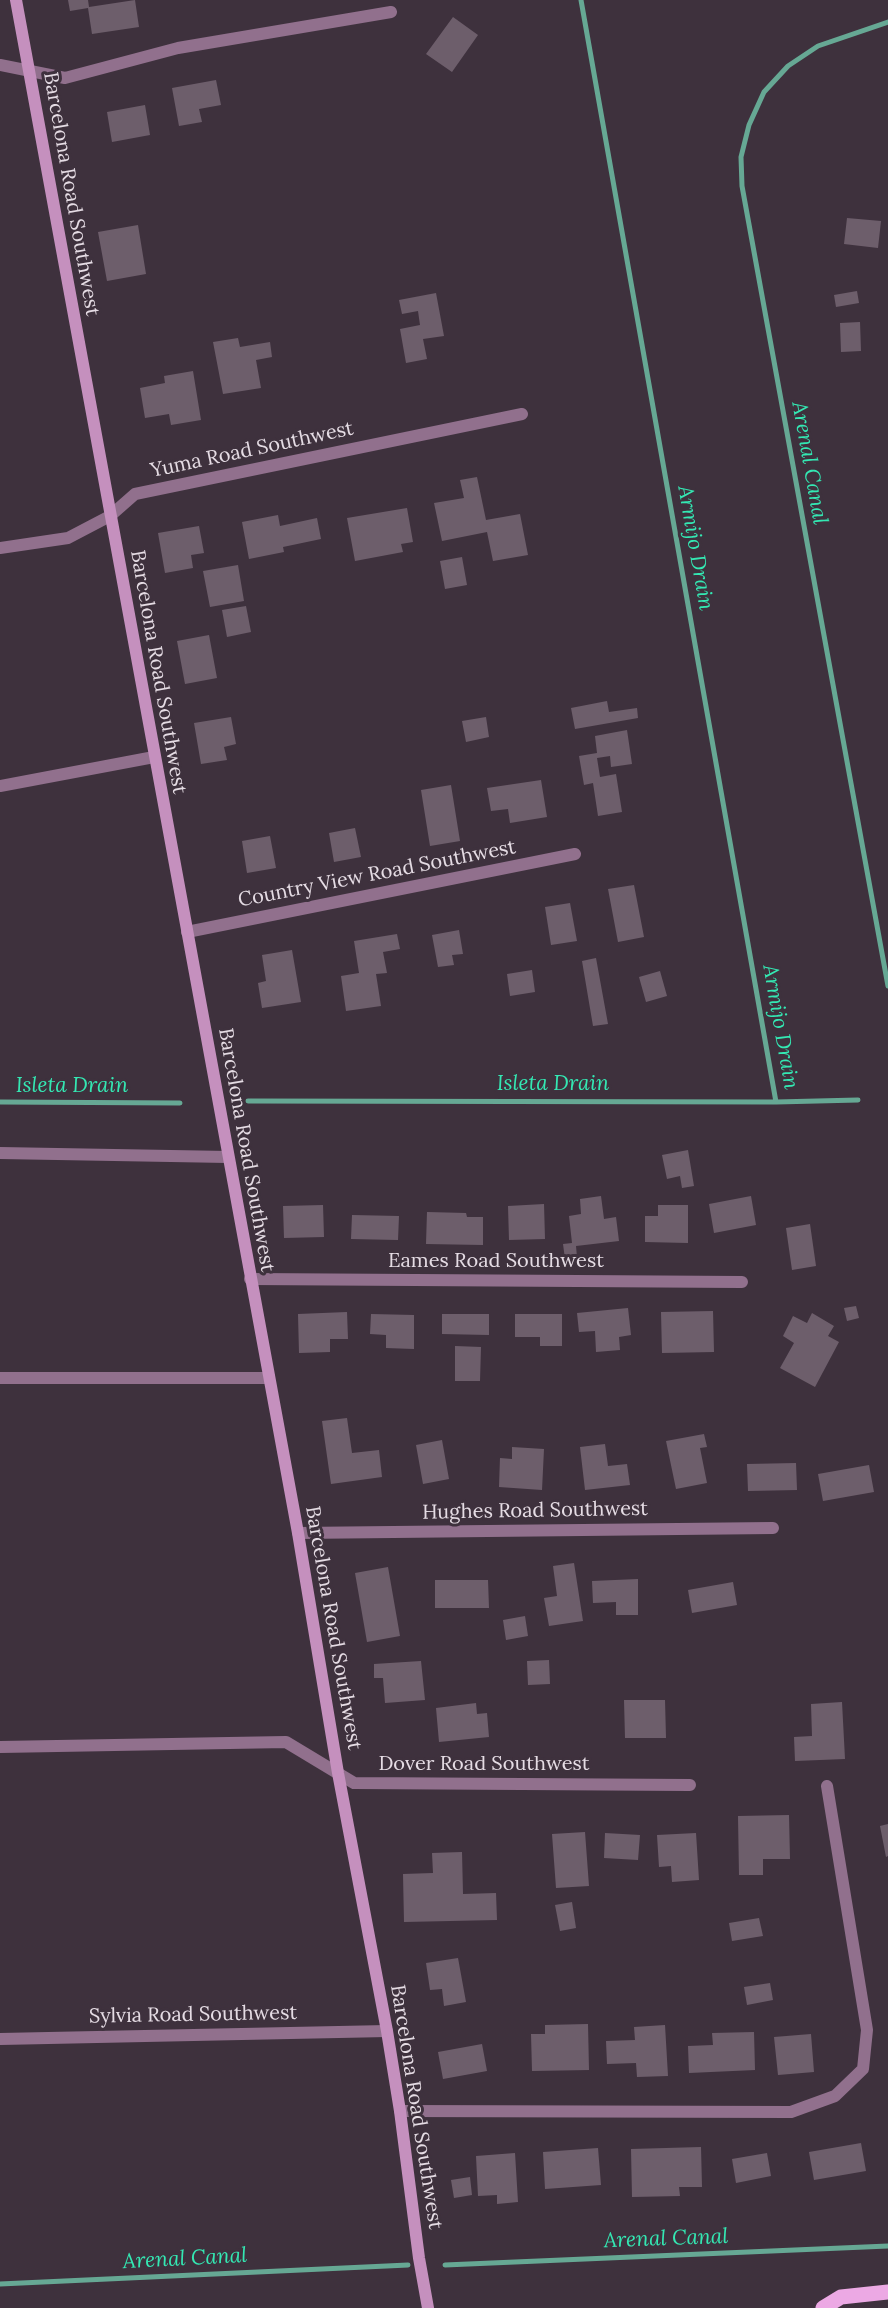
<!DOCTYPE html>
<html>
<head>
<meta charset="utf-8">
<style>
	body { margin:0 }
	canvas { display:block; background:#3e313d }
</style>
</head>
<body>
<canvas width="888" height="2308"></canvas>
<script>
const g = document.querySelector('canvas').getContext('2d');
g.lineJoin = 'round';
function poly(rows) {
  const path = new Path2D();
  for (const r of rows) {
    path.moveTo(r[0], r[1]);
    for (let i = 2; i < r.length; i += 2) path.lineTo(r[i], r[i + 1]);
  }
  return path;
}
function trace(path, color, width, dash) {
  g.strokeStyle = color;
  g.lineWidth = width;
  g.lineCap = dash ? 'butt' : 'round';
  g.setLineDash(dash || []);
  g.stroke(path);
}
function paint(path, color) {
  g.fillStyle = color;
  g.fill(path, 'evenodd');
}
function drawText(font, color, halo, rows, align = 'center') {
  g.font = font + ' Lora,serif';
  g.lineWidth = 6;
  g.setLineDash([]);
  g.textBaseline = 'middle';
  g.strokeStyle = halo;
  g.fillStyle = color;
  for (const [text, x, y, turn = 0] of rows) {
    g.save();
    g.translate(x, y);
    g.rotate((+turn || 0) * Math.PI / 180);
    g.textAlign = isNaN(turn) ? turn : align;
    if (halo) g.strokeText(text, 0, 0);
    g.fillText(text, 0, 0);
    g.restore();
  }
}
trace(poly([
	[581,0,776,1102],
	[888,22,818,46,788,66,764,92,749,125,741,157,742,186,888,986],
	[248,1101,776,1102,858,1100],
	[0,1102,180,1103],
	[445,2265,888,2246],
	[0,2284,408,2265]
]), '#66a894', 5);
paint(poly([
	[68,0,88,0,89,7,135,0,139,27,92,34,88,8,70,11],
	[453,17,478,35,452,72,426,54],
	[216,80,221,105,199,109,202,122,179,126,172,88],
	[145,105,150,135,112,142,107,112],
	[847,218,881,221,878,248,844,244],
	[138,225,146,274,107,281,98,232],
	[857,291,859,303,836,307,834,295],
	[436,293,444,336,423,339,427,359,406,363,400,329,420,325,418,311,402,314,399,300],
	[860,322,861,351,841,352,840,323],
	[238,338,240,347,270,342,272,357,256,360,261,388,223,394,213,342],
	[193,371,201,420,171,425,169,414,145,418,140,388,165,383,164,376],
	[477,477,486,520,520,514,528,555,493,561,487,532,442,541,434,503,464,498,460,480],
	[407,508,413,542,401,544,403,552,355,561,347,518],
	[278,515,280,526,317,518,321,539,283,547,284,552,249,559,242,522],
	[199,526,204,553,191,555,193,568,165,573,158,533],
	[462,557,467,585,445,589,440,561],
	[238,565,244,601,210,607,203,571],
	[246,606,251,632,227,637,222,610],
	[209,635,217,678,185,684,177,641],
	[607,701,609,712,637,708,638,718,575,729,571,708],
	[231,717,236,744,224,747,227,760,201,764,194,723],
	[486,717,489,737,466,742,462,721],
	[627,730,632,764,611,767,610,756,597,758,600,777,616,774,622,812,598,816,593,783,584,785,579,756,597,753,595,736],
	[541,780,547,817,510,823,508,809,491,811,487,788],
	[451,785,460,841,430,846,421,790],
	[355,828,361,857,334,862,329,833],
	[270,836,276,868,247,873,242,841],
	[634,885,644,937,618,942,608,889],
	[570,903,577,941,551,945,545,907],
	[459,930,463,954,452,955,454,965,438,967,432,935],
	[397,934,400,949,383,952,387,973,376,974,381,1006,346,1011,341,976,359,973,354,941],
	[292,950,301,1002,262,1008,258,983,266,981,262,955],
	[596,958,608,1024,593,1026,582,961],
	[532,970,535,992,510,996,507,974],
	[660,971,667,996,646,1002,639,977],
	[688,1150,694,1186,682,1188,680,1176,667,1179,662,1155],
	[601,1196,604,1219,616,1217,619,1241,576,1246,577,1257,565,1259,563,1244,572,1243,569,1216,581,1214,580,1199],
	[751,1196,756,1225,714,1233,709,1204],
	[544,1204,545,1239,509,1240,508,1206],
	[323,1205,324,1237,284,1238,283,1206],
	[658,1205,688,1205,688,1243,645,1242,645,1216,658,1216],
	[427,1212,466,1213,467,1217,483,1217,483,1245,426,1244],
	[352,1215,399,1216,398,1240,351,1239],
	[810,1224,816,1266,792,1270,786,1228],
	[856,1306,859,1318,847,1321,844,1308],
	[628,1308,631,1335,619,1337,620,1350,596,1352,595,1331,579,1332,577,1313],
	[713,1311,714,1352,662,1353,661,1312],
	[347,1312,348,1339,330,1339,330,1352,299,1353,298,1314],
	[812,1313,834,1326,828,1336,839,1342,815,1387,780,1368,794,1343,783,1336,793,1316,807,1323],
	[371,1314,414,1315,414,1349,386,1348,386,1335,370,1334],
	[442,1314,489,1314,489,1335,442,1334],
	[515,1314,562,1314,562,1346,540,1346,540,1337,515,1337],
	[455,1346,481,1347,480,1381,455,1381],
	[347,1418,352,1453,379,1450,382,1477,331,1484,322,1421],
	[704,1434,707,1447,700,1448,707,1483,676,1489,666,1441],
	[442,1440,449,1479,423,1484,416,1445],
	[605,1444,608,1466,627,1464,630,1485,585,1490,580,1447],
	[512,1447,544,1449,542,1490,499,1487,500,1458,512,1459],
	[796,1463,797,1490,748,1491,747,1464],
	[869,1465,874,1492,823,1501,818,1474],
	[574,1563,583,1621,549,1626,544,1598,557,1596,553,1566],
	[388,1567,400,1636,367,1642,355,1573],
	[638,1579,638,1615,616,1615,616,1602,593,1603,592,1581],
	[435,1580,488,1580,489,1608,435,1608],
	[733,1582,737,1605,692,1613,688,1590],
	[525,1616,528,1636,506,1640,503,1620],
	[549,1660,550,1684,528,1685,527,1661],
	[421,1661,425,1700,385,1703,383,1678,374,1678,374,1664],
	[624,1700,665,1700,666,1738,625,1738],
	[842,1702,845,1759,795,1761,794,1737,812,1736,811,1704],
	[476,1703,477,1714,487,1713,489,1737,439,1742,436,1708],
	[789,1815,790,1859,763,1859,763,1875,739,1875,738,1816],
	[888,1824,888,1856,886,1857,880,1826],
	[585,1832,589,1886,556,1888,552,1834],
	[605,1833,640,1835,638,1860,604,1858],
	[696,1833,699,1880,672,1882,671,1866,659,1867,657,1835],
	[462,1852,463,1894,496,1893,497,1920,404,1922,403,1874,433,1873,432,1853],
	[572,1902,576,1928,560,1931,555,1905],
	[759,1918,763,1936,732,1941,729,1923],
	[458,1958,466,2002,444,2006,442,1989,430,1990,426,1963],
	[770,1983,773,2000,747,2005,744,1987],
	[588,2024,589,2070,532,2071,531,2034,545,2034,545,2025],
	[665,2025,668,2076,637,2077,636,2063,607,2064,606,2041,635,2040,634,2027],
	[754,2032,755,2070,689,2073,688,2046,713,2045,712,2033],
	[811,2034,814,2072,778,2075,774,2037],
	[482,2044,487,2071,443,2079,438,2052],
	[861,2143,866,2171,814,2180,809,2152],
	[701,2147,702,2187,679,2187,680,2196,632,2197,631,2149],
	[598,2148,601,2185,545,2189,543,2152],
	[515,2153,518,2202,497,2204,497,2195,478,2196,476,2156],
	[767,2153,771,2176,736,2183,732,2159],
	[470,2177,472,2195,454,2198,451,2180]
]), '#6d5e6b');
trace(poly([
	[0,65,65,78,178,48,391,12],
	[0,548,68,538,110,516,135,494,522,414],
	[0,786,154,757],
	[187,932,575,854],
	[0,1153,228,1157],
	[250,1279,742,1282],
	[0,1378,268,1378],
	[298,1533,773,1528],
	[0,1747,286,1742,354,1783,690,1785],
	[0,2039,387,2031],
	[400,2111,791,2112,835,2096,863,2069,867,2030,827,1786]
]), '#91708d', 12);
trace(poly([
	[16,0,298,1533,338,1773,387,2031,400,2111,419,2258,428,2308]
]), '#c590be', 12);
trace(poly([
	[823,2308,841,2297,888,2292]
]), '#eca9e4', 15);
drawText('20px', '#e5dce4', '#3e313d', [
	["Barcelona Road Southwest",71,194,80],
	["Yuma Road Southwest",252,450,-12],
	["Barcelona Road Southwest",158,672,80],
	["Country View Road Southwest",377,874,-11],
	["Barcelona Road Southwest",246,1150,80],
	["Eames Road Southwest",496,1261],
	["Hughes Road Southwest",535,1511,-1],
	["Barcelona Road Southwest",333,1628,80],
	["Dover Road Southwest",484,1764],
	["Sylvia Road Southwest",193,2015,-1],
	["Barcelona Road Southwest",416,2107,81]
]);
drawText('italic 21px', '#34e8b3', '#3e313d', [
	["Arenal Canal",809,463,80],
	["Armijo Drain",695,548,80],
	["Armijo Drain",780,1027,80],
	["Isleta Drain",553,1084],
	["Isleta Drain",72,1086],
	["Arenal Canal",666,2239,-2],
	["Arenal Canal",185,2259,-3]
]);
</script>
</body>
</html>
